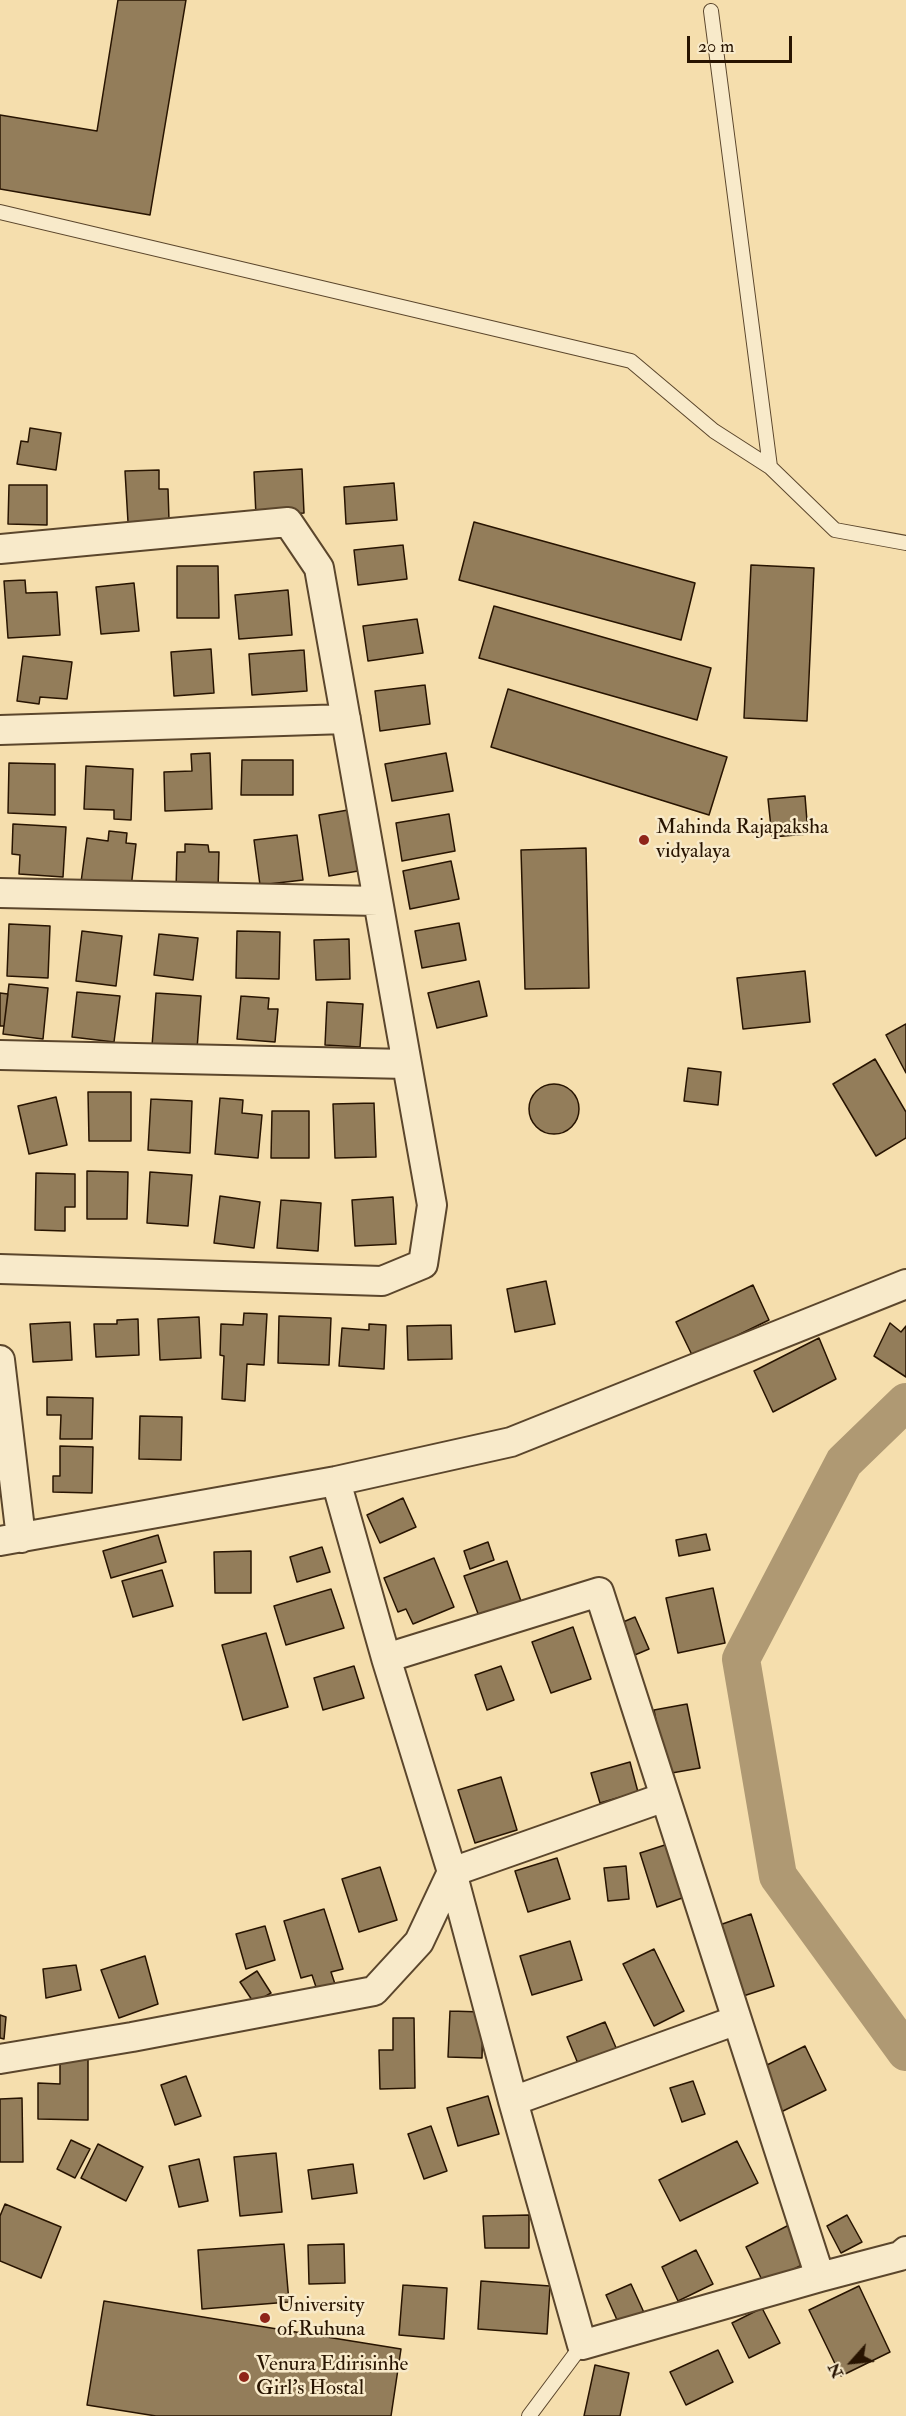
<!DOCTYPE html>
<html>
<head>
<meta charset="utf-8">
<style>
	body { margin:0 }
	#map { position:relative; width:906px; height:2416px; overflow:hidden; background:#f5dead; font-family:"IM FELL Double Pica",serif }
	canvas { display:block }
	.north { position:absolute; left:822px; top:2332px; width:60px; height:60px; -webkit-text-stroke:4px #f8eaca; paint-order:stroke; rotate:243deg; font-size:16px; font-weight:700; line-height:24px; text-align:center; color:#281401 }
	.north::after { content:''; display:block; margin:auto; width:21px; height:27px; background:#281401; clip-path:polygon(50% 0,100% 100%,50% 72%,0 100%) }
	.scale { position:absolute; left:687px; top:36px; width:105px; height:27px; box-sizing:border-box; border:3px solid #281401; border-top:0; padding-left:8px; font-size:18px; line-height:21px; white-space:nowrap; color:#281401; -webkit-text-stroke:4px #f8eaca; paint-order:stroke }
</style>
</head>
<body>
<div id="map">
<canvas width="906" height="2416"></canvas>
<div class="north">N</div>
<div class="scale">20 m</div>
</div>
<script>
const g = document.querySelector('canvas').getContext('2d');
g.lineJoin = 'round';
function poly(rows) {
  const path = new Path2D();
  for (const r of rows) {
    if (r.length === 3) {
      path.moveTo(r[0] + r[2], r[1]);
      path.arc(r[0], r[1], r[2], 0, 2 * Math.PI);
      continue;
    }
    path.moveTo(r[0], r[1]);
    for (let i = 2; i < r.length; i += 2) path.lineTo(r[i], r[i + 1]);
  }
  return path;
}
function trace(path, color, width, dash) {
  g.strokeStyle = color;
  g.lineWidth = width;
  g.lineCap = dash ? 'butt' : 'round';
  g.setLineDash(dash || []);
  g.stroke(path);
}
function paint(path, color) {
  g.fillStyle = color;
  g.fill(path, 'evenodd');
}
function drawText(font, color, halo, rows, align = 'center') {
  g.font = font + ' "IM FELL Double Pica",serif';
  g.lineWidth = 5;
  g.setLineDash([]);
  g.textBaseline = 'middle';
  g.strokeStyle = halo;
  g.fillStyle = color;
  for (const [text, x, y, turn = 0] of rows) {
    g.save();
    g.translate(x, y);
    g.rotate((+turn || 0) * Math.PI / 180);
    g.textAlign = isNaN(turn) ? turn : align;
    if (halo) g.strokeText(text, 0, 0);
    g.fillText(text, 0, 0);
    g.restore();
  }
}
trace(poly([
	[906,1402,844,1462,741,1659,778,1876,906,2052]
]), '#af9973', 38);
const building = poly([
	[118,0,186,0,150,215,0,189,0,115,97,131,118,0],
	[30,428,61,433,56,470,17,464,21,441,28,442,30,428],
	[302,469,304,513,256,516,254,472,302,469],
	[159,470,159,489,168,489,169,520,128,522,125,471,159,470],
	[394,483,397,520,346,524,344,487,394,483],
	[9,485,47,485,47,525,8,524,9,485],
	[474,522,695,583,681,640,459,580,474,522],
	[403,545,407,579,358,585,354,550,403,545],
	[751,565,814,568,807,721,744,718,751,565],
	[177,566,218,566,219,618,177,618,177,566],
	[25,580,26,593,57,592,60,635,8,638,4,581,25,580],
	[134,583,139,631,101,634,96,587,134,583],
	[288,590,292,635,239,639,235,595,288,590],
	[494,606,711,668,697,720,479,658,494,606],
	[417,619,423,653,368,661,363,626,417,619],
	[211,649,214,693,174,696,171,652,211,649],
	[304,650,307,691,252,695,249,654,304,650],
	[23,656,72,662,67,699,40,697,39,704,17,701,23,656],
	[425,685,430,724,380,731,375,691,425,685],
	[508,689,727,757,709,815,491,747,508,689],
	[210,753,212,809,165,811,164,772,192,771,191,754,210,753],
	[446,753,453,791,392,801,385,764,446,753],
	[242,760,293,760,293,795,241,795,242,760],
	[9,763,55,764,55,815,8,813,9,763],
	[86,766,133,769,131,820,114,819,114,810,84,809,86,766],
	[805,796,808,834,772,837,768,799,805,796],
	[348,810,358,871,329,876,319,815,348,810],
	[449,814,455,851,402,861,396,823,449,814],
	[13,824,66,827,63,877,19,874,20,855,12,854,13,824],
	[109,831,127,833,126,843,136,844,131,888,81,882,87,838,108,841,109,831],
	[297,835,303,880,260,885,254,840,297,835],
	[185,844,208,845,209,852,219,852,218,890,176,889,177,852,185,852,185,844],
	[586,848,589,988,525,989,521,850,586,848],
	[451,861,459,899,410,909,403,871,451,861],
	[459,923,466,960,422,968,415,931,459,923],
	[9,924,50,926,48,978,7,976,9,924],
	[82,931,122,936,116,986,76,981,82,931],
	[237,931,280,932,279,979,236,978,237,931],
	[159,934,198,938,193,980,154,975,159,934],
	[349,939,350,979,316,980,314,940,349,939],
	[805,971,810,1022,743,1029,737,978,805,971],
	[479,981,487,1016,437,1028,428,993,479,981],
	[9,984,48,988,43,1039,3,1034,9,984],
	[77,992,120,996,114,1042,72,1037,77,992],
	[0,993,8,994,4,1026,0,1026,0,993],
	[156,993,201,996,197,1049,152,1046,156,993],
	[241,996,269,998,268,1009,278,1009,275,1042,237,1039,241,996],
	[327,1002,363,1004,360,1047,325,1045,327,1002],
	[906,1024,906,1073,886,1035,906,1024],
	[875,1059,906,1112,906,1138,876,1156,833,1084,875,1059],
	[688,1068,721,1072,718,1105,684,1101,688,1068],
	[554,1109,25],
	[88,1092,131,1092,131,1141,89,1141,88,1092],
	[56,1097,67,1145,29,1154,18,1106,56,1097],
	[220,1098,243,1100,242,1113,262,1115,258,1158,215,1154,220,1098],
	[151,1099,192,1101,190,1153,148,1150,151,1099],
	[374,1103,376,1157,335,1158,333,1104,374,1103],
	[272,1111,309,1111,309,1158,271,1158,272,1111],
	[87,1171,128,1172,127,1219,87,1219,87,1171],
	[150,1172,192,1175,188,1226,147,1223,150,1172],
	[36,1173,75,1174,75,1207,65,1207,65,1231,35,1230,36,1173],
	[220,1196,260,1202,254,1248,214,1243,220,1196],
	[393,1197,396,1244,355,1246,352,1200,393,1197],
	[281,1200,321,1203,318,1251,277,1248,281,1200],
	[546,1281,555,1324,515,1332,507,1289,546,1281],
	[753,1285,769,1320,693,1357,676,1322,753,1285],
	[244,1313,267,1314,264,1365,247,1364,245,1401,222,1399,224,1356,220,1355,221,1324,243,1325,244,1313],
	[279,1316,331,1318,329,1365,278,1363,279,1316],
	[199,1317,201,1358,160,1360,158,1319,199,1317],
	[138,1319,139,1355,96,1357,94,1324,117,1324,117,1320,138,1319],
	[70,1322,72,1360,33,1362,30,1324,70,1322],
	[890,1323,901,1332,906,1326,906,1377,874,1356,890,1323],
	[369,1324,386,1325,384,1369,339,1366,342,1328,369,1330,369,1324],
	[451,1325,452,1359,408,1360,407,1326,451,1325],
	[819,1338,836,1379,773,1412,754,1371,819,1338],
	[47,1397,93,1398,92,1439,60,1439,61,1415,47,1415,47,1397],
	[140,1416,182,1417,181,1460,139,1459,140,1416],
	[60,1446,93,1447,92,1493,53,1492,53,1476,60,1476,60,1446],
	[403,1498,416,1527,380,1543,367,1515,403,1498],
	[706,1534,710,1550,679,1556,676,1540,706,1534],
	[158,1535,166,1562,111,1578,103,1551,158,1535],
	[488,1542,494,1560,470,1569,464,1551,488,1542],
	[322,1547,330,1572,297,1582,290,1557,322,1547],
	[251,1551,251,1593,215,1593,214,1552,251,1551],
	[434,1558,454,1607,413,1624,406,1609,398,1612,384,1578,434,1558],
	[507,1561,522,1604,480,1619,464,1576,507,1561],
	[162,1570,173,1606,133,1617,122,1581,162,1570],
	[713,1588,725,1643,678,1653,666,1598,713,1588],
	[331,1589,344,1628,286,1645,274,1606,331,1589],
	[635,1617,649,1649,630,1657,616,1625,635,1617],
	[573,1627,591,1679,551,1693,532,1642,573,1627],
	[266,1633,288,1707,243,1720,222,1645,266,1633],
	[354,1666,364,1698,323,1710,314,1678,354,1666],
	[501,1666,514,1700,487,1710,475,1675,501,1666],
	[687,1704,700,1768,666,1774,654,1710,687,1704],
	[630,1762,638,1792,600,1803,591,1773,630,1762],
	[501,1777,517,1830,475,1843,458,1790,501,1777],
	[668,1844,685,1897,657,1907,640,1853,668,1844],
	[557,1858,570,1899,528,1912,515,1871,557,1858],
	[626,1866,629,1899,608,1901,604,1868,626,1866],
	[380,1867,397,1920,359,1932,342,1879,380,1867],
	[324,1909,343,1969,331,1972,335,1984,317,1990,312,1975,301,1978,284,1921,324,1909],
	[751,1914,774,1986,734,1999,711,1928,751,1914],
	[265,1926,275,1960,246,1969,236,1934,265,1926],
	[570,1941,582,1980,532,1995,520,1956,570,1941],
	[654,1949,684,2011,654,2026,623,1964,654,1949],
	[145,1956,158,2004,119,2018,101,1970,145,1956],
	[76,1965,81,1990,46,1998,43,1969,76,1965],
	[257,1971,271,1993,254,2003,240,1982,257,1971],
	[450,2011,483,2012,482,2058,448,2057,450,2011],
	[0,2015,6,2017,4,2039,0,2038,0,2015],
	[393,2018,414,2018,415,2088,380,2089,379,2050,393,2050,393,2018],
	[605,2022,617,2050,579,2066,567,2037,605,2022],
	[805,2046,826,2090,781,2112,761,2068,805,2046],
	[60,2052,88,2053,88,2120,38,2119,38,2083,60,2084,60,2052],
	[186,2076,201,2116,175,2125,161,2085,186,2076],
	[693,2081,705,2114,682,2122,670,2088,693,2081],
	[488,2096,499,2134,458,2146,447,2108,488,2096],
	[22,2098,23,2162,0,2162,0,2099,22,2098],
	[431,2126,447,2171,424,2179,408,2134,431,2126],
	[71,2140,90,2149,75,2178,57,2169,71,2140],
	[737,2141,758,2183,680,2221,659,2180,737,2141],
	[98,2144,143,2167,126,2201,81,2178,98,2144],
	[276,2153,282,2212,240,2216,234,2157,276,2153],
	[199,2159,208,2201,179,2207,169,2166,199,2159],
	[353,2164,357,2193,312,2199,308,2170,353,2164],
	[5,2204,61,2227,41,2278,0,2261,0,2216,5,2204],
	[529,2215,529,2248,485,2248,483,2216,529,2215],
	[847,2215,862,2242,841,2253,827,2226,847,2215],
	[789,2225,808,2262,764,2284,746,2247,789,2225],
	[284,2244,289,2302,202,2309,198,2250,284,2244],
	[344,2244,345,2283,309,2284,308,2245,344,2244],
	[696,2250,713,2284,678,2301,662,2267,696,2250],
	[481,2281,550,2286,547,2334,478,2329,481,2281],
	[631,2284,646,2317,621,2329,606,2295,631,2284],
	[403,2285,447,2288,444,2339,399,2335,403,2285],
	[859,2286,890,2352,841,2376,809,2310,859,2286],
	[104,2301,401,2349,391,2416,156,2416,87,2405,104,2301],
	[762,2308,780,2343,749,2358,732,2323,762,2308],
	[718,2350,733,2382,686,2405,670,2372,718,2350],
	[595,2365,629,2373,620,2416,584,2416,595,2365]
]);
paint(building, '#937d5a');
trace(building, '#281401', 1.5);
const service = poly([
	[711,11,770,467,835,530,906,543],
	[0,212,631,361,714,431,770,467],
	[529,2416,582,2345]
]);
const minor = poly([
	[0,549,288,522,319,568,432,1205,423,1264,382,1281,0,1269],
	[0,730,346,719],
	[0,893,378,901],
	[0,1055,407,1064],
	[0,1360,21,1538],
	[336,1481,386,1658,452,1872,513,2101,582,2345,820,2277,900,2256,906,2251],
	[0,1541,336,1481,511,1442,906,1284],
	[386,1658,599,1592,820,2277],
	[0,2059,132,2037,374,1991,419,1942,452,1872,665,1797],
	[513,2101,737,2020]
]);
trace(service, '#5b462c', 16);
trace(minor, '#5b462c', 32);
trace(service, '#f8eaca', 14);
trace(minor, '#f8eaca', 28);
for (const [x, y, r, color] of [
	[644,840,6,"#8f2418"],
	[265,2318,6,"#8f2418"],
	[244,2377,6,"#8f2418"]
]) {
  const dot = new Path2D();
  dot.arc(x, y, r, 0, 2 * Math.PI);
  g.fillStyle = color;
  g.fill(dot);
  trace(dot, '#f8eaca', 2);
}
drawText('21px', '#281401', '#f8eaca', [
	["Mahinda Rajapaksha",656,828],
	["vidyalaya",656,852],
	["University",277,2306],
	["of Ruhuna",277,2330],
	["Venura Edirisinhe",256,2365],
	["Girl's Hostal",256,2389]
], 'left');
</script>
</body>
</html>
